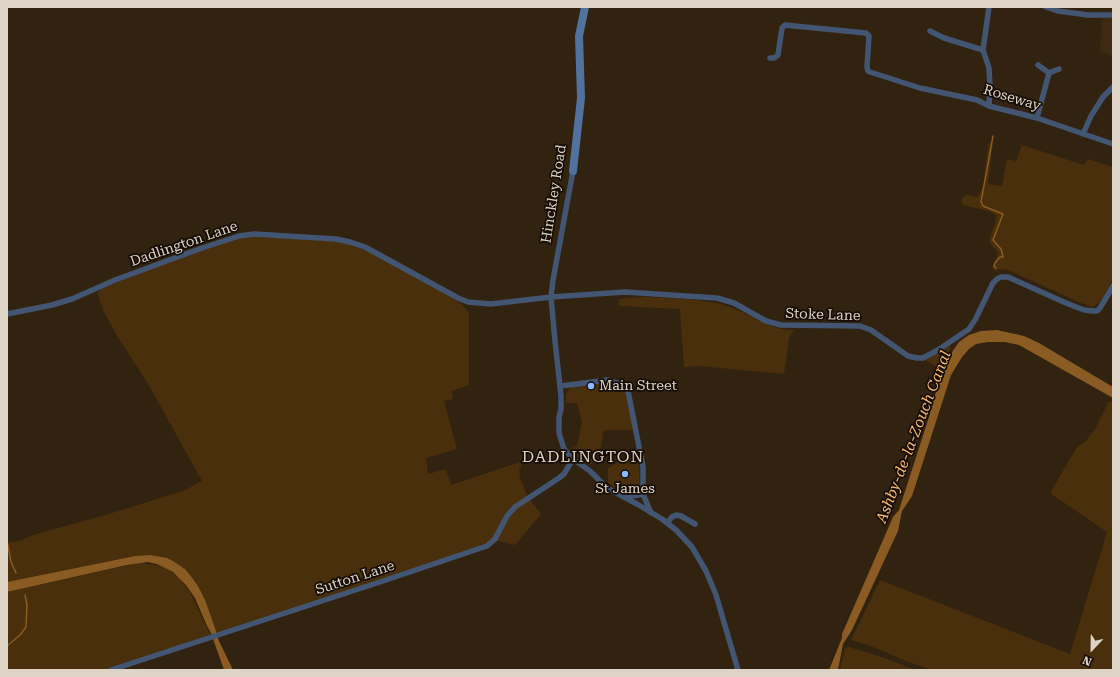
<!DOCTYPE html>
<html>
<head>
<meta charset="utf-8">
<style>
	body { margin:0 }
	#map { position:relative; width:1120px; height:677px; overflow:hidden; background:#322210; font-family:"Roboto Serif",serif }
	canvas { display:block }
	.frame { position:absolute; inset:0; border:8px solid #ded3c7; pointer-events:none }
	.north { position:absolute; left:1072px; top:629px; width:40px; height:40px; -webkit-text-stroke:3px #150d06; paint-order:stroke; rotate:202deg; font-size:11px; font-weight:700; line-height:16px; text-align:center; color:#ded3c7 }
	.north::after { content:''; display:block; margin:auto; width:14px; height:18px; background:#ded3c7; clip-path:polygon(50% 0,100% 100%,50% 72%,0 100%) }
</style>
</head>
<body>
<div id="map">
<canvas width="1120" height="677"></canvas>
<div class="frame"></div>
<div class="north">N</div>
</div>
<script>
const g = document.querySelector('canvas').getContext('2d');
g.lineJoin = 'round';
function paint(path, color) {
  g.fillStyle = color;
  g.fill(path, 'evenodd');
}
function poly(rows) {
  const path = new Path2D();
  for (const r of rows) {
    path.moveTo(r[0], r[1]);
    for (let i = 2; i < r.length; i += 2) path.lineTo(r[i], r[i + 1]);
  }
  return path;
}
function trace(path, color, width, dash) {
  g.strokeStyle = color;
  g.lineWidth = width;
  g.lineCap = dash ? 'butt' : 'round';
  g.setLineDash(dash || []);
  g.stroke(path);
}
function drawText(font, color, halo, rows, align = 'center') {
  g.font = font + ' "Roboto Serif",serif';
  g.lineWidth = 3.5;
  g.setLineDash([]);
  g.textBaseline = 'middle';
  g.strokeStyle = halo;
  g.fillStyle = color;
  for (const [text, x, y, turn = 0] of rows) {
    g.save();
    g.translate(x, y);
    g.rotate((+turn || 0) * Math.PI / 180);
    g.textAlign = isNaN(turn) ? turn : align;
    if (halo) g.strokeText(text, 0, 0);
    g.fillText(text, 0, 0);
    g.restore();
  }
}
paint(poly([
	[1102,17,1113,18,1113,56,1100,52]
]), '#3e2911');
paint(poly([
	[989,142,993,144,988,184,1002,186,1007,159,1016,161,1022,145,1084,165,1088,159,1113,167,1113,279,1102,299,1096,305,1092,307,1081,303,1008,270,998,269,996,272,992,268,998,254,996,249,991,245,989,240,997,218,995,214,989,211,963,205,961,201,964,196,967,195,978,197,983,186],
	[247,236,344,242,365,250,399,268,462,304,469,313,469,385,452,391,453,399,444,401,457,449,426,458,428,474,446,469,451,485,520,462,522,467,519,468,520,478,528,497,541,514,515,545,495,540,487,546,217,636,213,622,198,586,185,569,173,561,150,555,135,556,7,582,7,543,19,541,36,534,102,516,148,502,185,490,202,481,147,382,117,336,103,310,97,292,103,288,160,265,235,238],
	[644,297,686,299,718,303,740,311,768,325,781,329,794,330,789,338,784,374,699,366,684,367,680,309,619,306,619,299],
	[951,345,950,350,946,354,938,367,925,360],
	[607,382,616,384,627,392,634,430,606,430,603,432,601,448,594,452,594,462,589,465,583,462,570,449,577,446,582,422,577,403,566,403,566,394,571,387],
	[1109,401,1113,402,1113,670,932,670,906,661,871,646,851,640,880,580,1070,654,1107,532,1050,493,1077,447,1085,442,1095,429],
	[637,457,639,468,640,488,636,490,628,491,618,489,608,483,608,468,624,459],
	[139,563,157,565,166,568,180,578,190,592,208,630,212,637,111,670,7,670,7,592],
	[849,647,882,657,915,670,840,670,845,648]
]), '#4a2f0c');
paint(poly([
	[997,330,1024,336,1039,343,1113,387,1113,398,1019,345,1005,342,988,342,976,344,969,349,962,357,951,375,912,496,902,511,898,531,852,630,843,644,838,670,829,670,842,638,842,634,883,540,893,517,899,510,929,417,939,381,950,355,959,342,969,335,981,331],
	[150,555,167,558,173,561,185,569,190,575,198,586,205,600,213,622,219,641,233,670,224,670,211,633,207,626,195,598,186,585,173,572,157,564,148,562,127,565,7,592,7,582,135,556]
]), '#8a5c23');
trace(poly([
	[993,136,981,202,983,206,1003,214,993,240,1001,249,1003,257,1000,257,995,263,994,266,996,268],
	[7,541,11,562,16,573],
	[7,646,20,635,26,627,27,605,25,595]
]), '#8a5c23', 1.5);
trace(poly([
	[1046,7,1058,11,1088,15,1113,15],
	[930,31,944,38,983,50],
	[770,58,774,58,778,55,782,28,785,25,866,33,869,36,867,67,868,71,870,72,920,88,977,100,989,106,1037,118,1113,144],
	[1038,65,1049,73,1059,69],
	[989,106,990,86,989,68,983,50,989,7],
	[1037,118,1049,73],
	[1083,134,1091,116,1103,97,1113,87],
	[573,171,553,280,551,297,555,341,561,396,561,409,559,417,559,433,564,449,573,459,590,471,607,488,637,504,662,519,676,530,692,547,706,571,716,595,738,670],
	[7,314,52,305,72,299,115,280,202,248,239,236,254,234,336,239,350,242,365,247,458,298,468,302,491,304,551,297,625,292,717,298,734,303,766,321,781,325,860,326,871,330,908,356,917,358,923,358,938,350,969,329,975,320,993,283,997,279,1001,277,1008,277,1066,303,1084,310,1093,311,1097,311,1100,308,1113,286],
	[561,386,607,380,617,383,624,386,628,391,643,467,643,494,626,497],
	[643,494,651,513],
	[667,523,672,517,676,515,681,516,695,524],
	[111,670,380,582,487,546,495,539,507,516,515,507,559,478,564,474,573,459]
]), '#425673', 5.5);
trace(poly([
	[573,171,581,98,579,36,585,7]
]), '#51719e', 8);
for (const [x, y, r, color] of [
	[591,386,4,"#8bbafc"],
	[625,474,4,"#8bbafc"]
]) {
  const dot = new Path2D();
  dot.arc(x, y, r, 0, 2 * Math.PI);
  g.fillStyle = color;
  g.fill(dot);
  trace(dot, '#150d06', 1.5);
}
drawText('14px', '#ded3c7', '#150d06', [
	["Roseway",1012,98,17],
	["Hinckley Road",554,194,-81],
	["Dadlington Lane",184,244,-19],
	["Stoke Lane",823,315,2],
	["Sutton Lane",355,578,-18]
]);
drawText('14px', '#ded3c7', '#150d06', [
	["Main Street",599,386],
	["St James",625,489,"center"]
], 'left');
drawText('italic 15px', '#fbba71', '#150d06', [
	["Ashby-de-la-Zouch Canal",914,437,-69]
]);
g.letterSpacing = '1px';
drawText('16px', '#ded3c7', '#150d06', [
	["DADLINGTON",583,457]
]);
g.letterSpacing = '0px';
</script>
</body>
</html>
